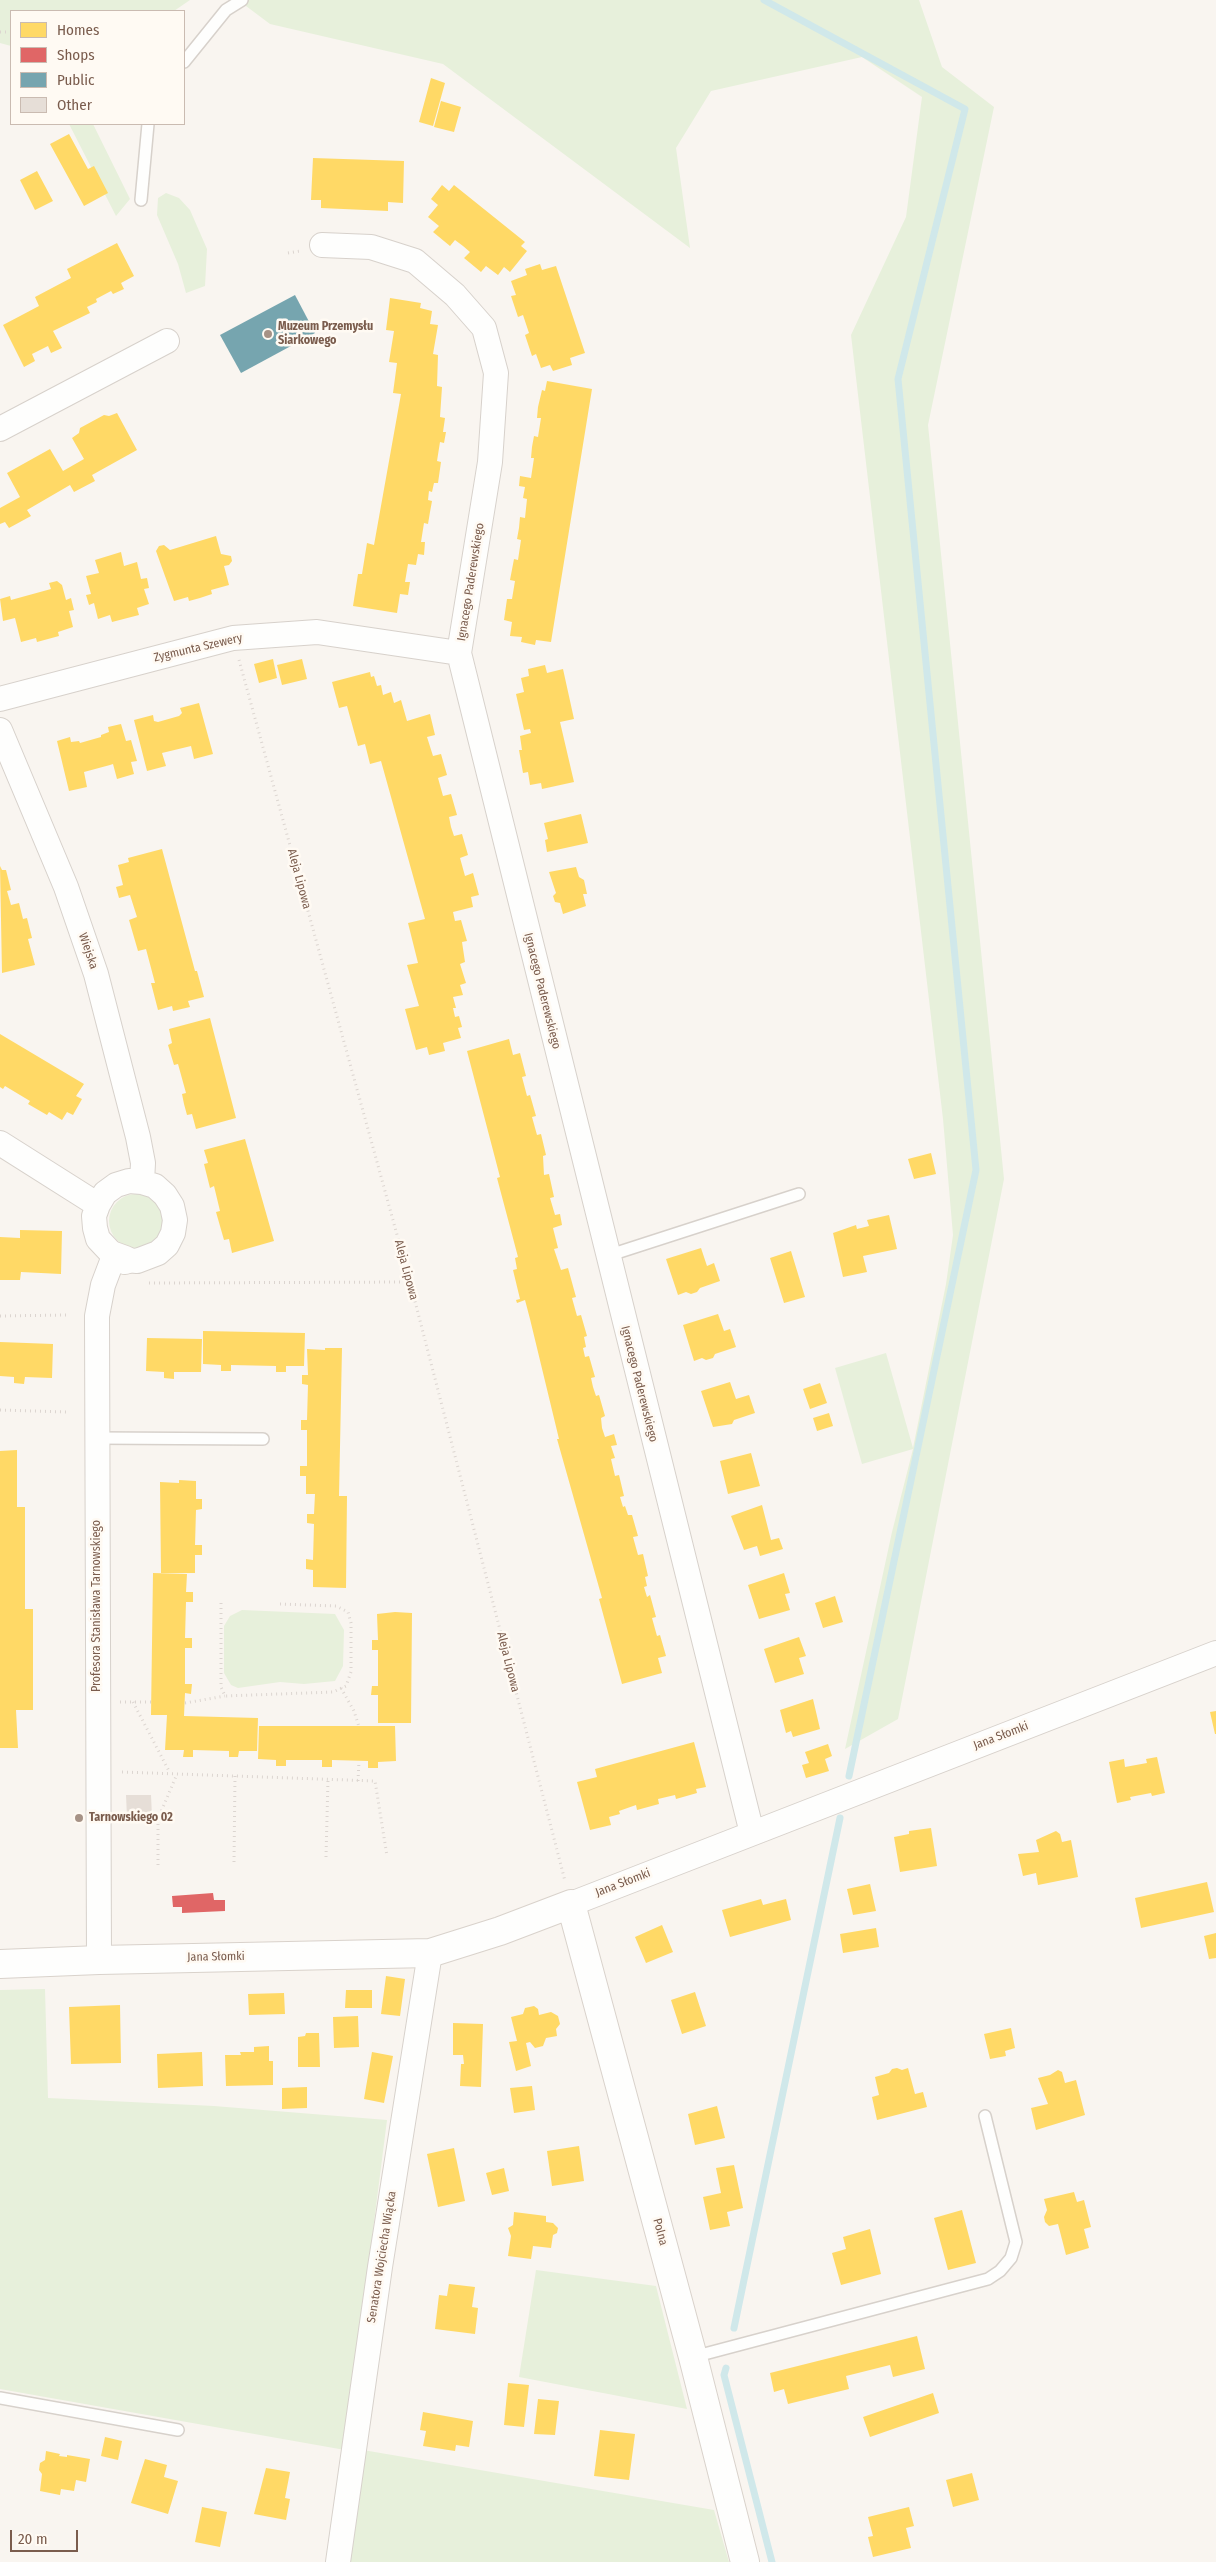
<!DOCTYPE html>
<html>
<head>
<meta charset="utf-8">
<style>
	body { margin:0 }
	#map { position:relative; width:1216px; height:2562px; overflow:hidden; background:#f9f5f0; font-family:"Fira Sans Condensed",sans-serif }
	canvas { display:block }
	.legend { position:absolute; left:10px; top:10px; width:175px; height:115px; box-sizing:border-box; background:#fffaf3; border:1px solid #cabbb1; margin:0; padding:6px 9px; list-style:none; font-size:15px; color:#7a5c4d }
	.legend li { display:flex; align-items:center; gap:10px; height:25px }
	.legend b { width:25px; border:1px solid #cabbb1 }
	.scale { position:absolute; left:10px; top:2530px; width:68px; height:22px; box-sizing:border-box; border:2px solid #7a5c4d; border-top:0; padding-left:6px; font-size:15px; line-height:18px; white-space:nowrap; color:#7a5c4d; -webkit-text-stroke:4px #fffaf3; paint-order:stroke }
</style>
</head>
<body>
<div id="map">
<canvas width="1216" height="2562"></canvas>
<ul class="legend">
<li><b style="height:14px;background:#ffd966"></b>Homes</li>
<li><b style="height:14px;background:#e06666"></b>Shops</li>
<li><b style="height:14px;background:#76a5af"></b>Public</li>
<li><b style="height:14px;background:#e6ded7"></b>Other</li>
</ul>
<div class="scale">20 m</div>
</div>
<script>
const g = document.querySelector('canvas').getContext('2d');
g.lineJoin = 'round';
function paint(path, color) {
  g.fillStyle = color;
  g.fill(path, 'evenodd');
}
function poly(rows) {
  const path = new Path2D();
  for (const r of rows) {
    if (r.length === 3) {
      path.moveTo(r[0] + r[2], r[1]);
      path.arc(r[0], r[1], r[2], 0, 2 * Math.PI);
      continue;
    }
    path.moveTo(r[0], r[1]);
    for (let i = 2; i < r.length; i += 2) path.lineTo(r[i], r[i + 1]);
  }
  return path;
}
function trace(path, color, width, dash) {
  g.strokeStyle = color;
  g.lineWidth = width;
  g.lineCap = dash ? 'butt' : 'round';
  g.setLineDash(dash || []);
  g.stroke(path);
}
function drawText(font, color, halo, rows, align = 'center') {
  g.font = font + ' "Fira Sans Condensed",sans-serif';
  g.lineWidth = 5;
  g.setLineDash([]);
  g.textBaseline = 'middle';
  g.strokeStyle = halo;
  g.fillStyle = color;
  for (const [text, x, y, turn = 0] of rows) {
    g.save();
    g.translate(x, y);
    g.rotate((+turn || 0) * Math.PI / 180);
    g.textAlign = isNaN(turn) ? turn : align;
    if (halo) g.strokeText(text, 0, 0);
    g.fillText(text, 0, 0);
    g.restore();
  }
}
paint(poly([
	[0,0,190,0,174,11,11,11,11,46,0,43],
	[238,0,919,0,942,67,994,107,928,425,1004,1179,898,1719,845,1749,892,1532,913,1449,862,1464,835,1368,886,1353,913,1448,946,1284,953,1235,943,1119,851,335,906,217,922,97,862,57,711,91,676,148,690,248,443,64,270,24],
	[69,124,93,124,130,199,116,216],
	[166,193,179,198,190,210,207,249,205,286,186,293,178,264,157,215,158,198],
	[136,1221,27],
	[242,1610,335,1614,344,1630,343,1666,335,1681,304,1684,280,1682,238,1688,231,1685,224,1673,224,1626,230,1616],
	[45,1989,48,2098,214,2106,387,2120,345,2450,0,2389,0,1990],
	[536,2270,656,2286,687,2409,519,2377],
	[363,2450,714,2510,729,2562,346,2562]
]), '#e7f0db');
paint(poly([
	[431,78,445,83,433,126,419,122],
	[441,101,461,107,454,132,434,127],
	[69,134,88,169,94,166,108,193,84,206,50,144],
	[313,158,404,161,403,203,388,202,388,211,321,208,321,200,311,200],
	[37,171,53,201,35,210,20,180],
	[442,185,449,191,454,185,525,242,521,246,527,251,510,272,504,267,498,275,486,266,481,272,464,258,470,252,463,246,455,240,450,246,433,232,439,226,428,217,438,205,431,199],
	[117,243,134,276,121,283,124,289,113,294,111,291,96,299,97,302,87,307,90,313,53,331,62,348,51,353,48,346,32,354,35,361,24,367,3,325,39,306,35,297,71,278,67,269],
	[540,264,542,270,556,266,585,353,570,358,572,365,553,371,550,365,541,368,536,354,532,356,525,335,529,333,523,315,518,317,511,296,516,295,511,281,527,275,525,269],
	[390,298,421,303,420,308,432,311,430,324,438,325,433,354,438,355,437,386,442,387,440,417,445,418,443,432,446,432,444,443,440,442,437,461,441,462,438,483,434,483,432,492,429,491,428,500,432,501,430,512,428,524,424,523,421,542,425,542,424,555,418,554,416,565,408,564,405,582,410,582,408,595,400,594,397,613,353,606,358,574,362,574,367,543,374,545,401,394,393,393,397,363,389,362,394,331,386,330],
	[547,381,592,389,551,642,536,640,535,645,521,642,522,637,510,636,512,622,504,620,507,599,512,599,515,581,510,580,514,559,518,560,521,540,517,539,519,528,520,517,525,518,527,499,523,498,525,487,519,486,520,476,531,478,534,458,531,458,532,447,534,436,538,437,541,418,537,418,538,407,542,390,545,391],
	[117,413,137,450,92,475,95,481,74,492,70,485,27,510,31,516,9,528,5,522,0,524,0,508,20,497,7,473,50,449,63,471,84,459,72,438,79,433,80,428,104,415,109,416],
	[216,536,221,554,231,556,232,561,229,565,224,566,229,585,211,590,212,594,200,598,189,601,188,597,174,601,156,551,159,546,164,545,170,550],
	[121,552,124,566,137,562,141,579,147,578,149,588,144,589,149,604,137,608,139,615,112,622,110,615,98,619,94,603,89,605,86,595,91,594,86,576,99,573,95,560],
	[57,581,62,585,66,600,71,598,74,610,69,611,73,627,58,632,59,636,37,642,36,638,21,642,15,618,3,621,0,599,10,596,11,600,51,589,49,583],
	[273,659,277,678,259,683,254,664],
	[302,659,307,679,282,685,277,665],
	[545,665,547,673,563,669,574,719,560,722,574,782,542,789,541,783,530,785,528,772,523,773,519,750,522,750,520,736,531,733,530,729,524,730,516,694,524,692,521,678,529,676,528,669],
	[370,672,371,677,374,676,377,686,381,685,383,695,391,692,394,703,401,700,407,721,430,714,435,735,427,737,433,756,441,754,447,775,438,778,443,796,451,794,457,815,449,817,451,827,454,836,462,834,468,855,460,858,465,876,473,873,479,895,471,897,473,907,453,912,455,921,461,920,467,941,462,942,465,962,460,964,466,983,460,985,463,995,453,997,456,1008,453,1008,455,1017,459,1016,462,1027,458,1028,461,1038,443,1043,445,1051,429,1055,427,1047,416,1050,405,1009,419,1006,407,965,418,963,408,923,425,919,381,761,370,764,365,744,358,746,347,706,339,708,332,682],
	[199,703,213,754,194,759,191,746,162,753,166,766,147,771,134,720,153,715,154,721,158,722,179,716,182,713,180,708],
	[121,724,126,741,131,740,137,761,131,762,134,774,117,779,113,764,110,765,84,772,87,787,69,791,57,741,70,737,71,742,79,741,80,743,101,737,101,735,109,732,108,727],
	[581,814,588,843,547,852,545,840,548,839,544,823],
	[162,849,195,971,197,971,204,997,188,1001,190,1007,173,1011,172,1006,158,1010,151,983,155,983,146,949,138,951,129,920,137,917,130,895,119,898,116,887,123,885,118,865,129,862,128,858],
	[0,866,2,870,6,870,11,890,7,891,11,905,19,903,23,919,27,918,32,938,28,939,35,965,2,973],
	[576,867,579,877,584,880,587,894,583,894,586,906,563,914,560,903,555,902,553,896,556,893,549,872],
	[210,1018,236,1118,196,1129,192,1114,187,1115,184,1104,182,1094,186,1093,178,1064,174,1065,168,1045,172,1043,169,1029],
	[0,1034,84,1084,76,1096,82,1099,73,1115,67,1112,62,1120,49,1112,47,1115,28,1104,30,1101,5,1086,3,1089,0,1087],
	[509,1039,513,1055,520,1053,526,1076,522,1077,527,1096,530,1095,536,1116,532,1117,537,1135,541,1134,546,1155,543,1156,544,1175,549,1174,554,1197,550,1198,555,1215,560,1214,562,1225,553,1228,558,1248,554,1249,561,1270,568,1268,576,1297,572,1298,577,1316,581,1315,587,1336,584,1337,586,1347,583,1348,585,1357,589,1356,595,1377,591,1378,593,1387,596,1396,599,1395,605,1416,601,1418,602,1428,605,1437,614,1434,617,1445,611,1446,615,1458,611,1459,615,1476,619,1475,624,1496,620,1497,623,1507,625,1506,628,1515,632,1515,638,1536,633,1537,638,1555,643,1554,648,1576,645,1577,647,1586,644,1587,647,1597,650,1595,656,1617,652,1618,657,1636,660,1635,666,1656,658,1658,662,1673,622,1684,599,1599,602,1598,557,1439,559,1439,530,1319,525,1300,517,1303,516,1300,520,1299,513,1270,517,1269,515,1258,518,1257,497,1178,500,1177,467,1051],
	[245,1139,274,1241,232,1253,229,1239,224,1240,216,1212,220,1211,214,1186,210,1188,204,1164,208,1163,204,1150],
	[931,1153,936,1174,914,1179,908,1159],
	[889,1215,897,1249,863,1256,867,1272,843,1277,833,1233,856,1225,857,1229,869,1226,867,1220],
	[20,1230,62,1231,61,1274,21,1272,20,1280,0,1280,0,1237,20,1238],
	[701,1248,707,1266,714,1263,720,1281,700,1288,697,1292,691,1294,686,1292,678,1295,666,1259],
	[791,1251,805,1297,784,1303,770,1258],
	[718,1314,724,1331,730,1329,736,1347,715,1354,713,1358,706,1360,702,1358,694,1361,683,1325],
	[203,1331,305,1333,304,1366,286,1366,286,1372,276,1372,276,1366,231,1365,231,1371,221,1371,221,1365,203,1364],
	[147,1338,202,1339,201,1372,174,1372,174,1379,164,1378,164,1372,146,1371],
	[0,1342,53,1344,52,1378,25,1377,24,1384,14,1383,14,1377,0,1376],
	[325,1348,342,1348,339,1496,347,1496,346,1588,313,1587,313,1570,306,1569,306,1559,313,1560,314,1524,307,1523,307,1514,314,1514,315,1494,306,1494,306,1476,300,1476,300,1466,307,1466,307,1430,301,1430,301,1420,307,1420,308,1385,302,1384,302,1375,308,1375,307,1349,325,1350],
	[730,1382,736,1399,749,1395,755,1413,734,1420,732,1424,713,1427,701,1391],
	[820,1383,827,1403,810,1409,803,1389],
	[829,1413,833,1426,817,1431,813,1418],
	[17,1450,17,1507,25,1507,25,1609,33,1609,33,1710,16,1710,18,1748,0,1748,0,1451],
	[751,1453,760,1486,728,1494,720,1461],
	[179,1480,196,1481,196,1499,202,1499,202,1509,196,1510,195,1545,202,1545,202,1555,195,1555,195,1573,161,1573,160,1482,179,1483],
	[762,1505,771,1540,779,1538,783,1549,760,1556,757,1546,744,1550,731,1516],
	[153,1573,187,1574,186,1592,193,1592,193,1602,186,1602,185,1638,192,1638,192,1648,185,1648,185,1684,192,1684,191,1694,185,1693,184,1716,258,1718,257,1751,239,1751,238,1757,229,1757,229,1751,193,1750,193,1757,183,1757,184,1750,165,1750,167,1715,151,1715],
	[784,1573,790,1593,785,1594,790,1610,759,1619,748,1585],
	[835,1596,843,1622,823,1628,815,1603],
	[395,1612,412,1613,411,1723,378,1723,378,1695,371,1695,372,1686,378,1686,378,1650,372,1650,372,1640,378,1640,377,1614],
	[799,1637,806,1656,799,1658,804,1674,775,1683,764,1649],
	[813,1699,820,1729,793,1737,791,1731,786,1733,780,1710],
	[1216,1711,1216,1734,1215,1734,1210,1712],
	[259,1726,395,1726,396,1761,378,1762,378,1768,368,1768,368,1761,332,1760,332,1767,322,1767,322,1760,286,1760,286,1766,276,1766,276,1760,258,1759],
	[694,1742,706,1787,696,1789,697,1793,676,1799,675,1795,658,1799,659,1804,637,1810,636,1805,619,1811,620,1814,609,1817,611,1825,590,1830,577,1782,597,1777,595,1769],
	[828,1744,832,1756,825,1759,829,1771,806,1778,802,1765,809,1763,805,1752],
	[1157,1757,1165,1793,1152,1796,1151,1793,1130,1797,1131,1800,1117,1803,1109,1762,1124,1759,1125,1767,1147,1763,1146,1759],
	[931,1828,937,1866,900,1872,894,1837,909,1834,909,1831],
	[1056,1831,1060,1834,1062,1842,1071,1840,1078,1877,1038,1885,1036,1873,1023,1876,1018,1854,1039,1852,1036,1840],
	[1207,1882,1214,1912,1141,1928,1135,1898],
	[870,1884,876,1911,853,1915,847,1889],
	[761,1899,763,1905,786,1899,791,1920,730,1937,722,1910],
	[662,1925,673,1952,646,1963,635,1937],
	[876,1928,879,1947,843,1953,840,1934],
	[1216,1933,1216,1958,1209,1959,1204,1936],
	[386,1976,405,1979,400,2016,381,2014],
	[346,1990,372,1990,372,2008,345,2008],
	[695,1992,706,2026,682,2034,671,2000],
	[284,1993,285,2014,249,2015,248,1994],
	[120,2005,121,2063,71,2064,69,2007],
	[534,2006,538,2009,539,2015,551,2012,558,2016,560,2024,556,2029,557,2036,546,2038,543,2046,535,2048,530,2042,526,2043,531,2066,516,2071,509,2042,517,2041,511,2017,523,2014,525,2008],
	[358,2016,359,2047,334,2048,333,2017],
	[453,2023,483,2024,481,2087,460,2086,461,2064,464,2064,463,2055,453,2055],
	[1011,2028,1015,2048,1005,2051,1006,2056,990,2059,984,2034],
	[306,2033,319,2033,320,2067,298,2067,298,2037,305,2036],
	[269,2046,269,2061,273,2061,273,2085,226,2086,225,2055,241,2055,240,2052,254,2052,254,2047],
	[202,2052,203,2086,158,2088,157,2054],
	[372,2052,393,2056,384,2103,364,2099],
	[897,2068,902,2070,908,2068,915,2094,923,2092,927,2107,877,2120,872,2097,879,2095,875,2077,889,2073,892,2069],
	[1058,2070,1062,2072,1065,2083,1076,2080,1085,2115,1036,2130,1031,2108,1048,2104,1038,2078,1050,2075],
	[532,2086,535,2110,514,2113,510,2088],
	[307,2087,307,2108,282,2109,282,2088],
	[717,2106,725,2138,695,2145,688,2114],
	[579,2146,584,2181,552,2186,547,2151],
	[454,2148,465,2201,438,2207,427,2154],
	[734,2165,743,2208,727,2212,730,2226,710,2230,703,2197,721,2193,716,2168],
	[504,2168,509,2191,492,2195,486,2173],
	[1074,2192,1077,2202,1084,2200,1091,2227,1084,2229,1089,2248,1066,2255,1058,2224,1049,2226,1045,2222,1044,2217,1047,2210,1044,2199],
	[962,2210,976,2263,948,2270,934,2218],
	[514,2212,546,2216,546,2222,553,2223,558,2228,557,2233,553,2235,551,2248,533,2246,531,2259,508,2256,511,2236,508,2228,513,2225],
	[870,2229,881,2274,841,2285,832,2253,846,2249,843,2237],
	[449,2284,475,2287,472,2307,478,2308,475,2334,435,2329,439,2295,447,2296],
	[917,2336,925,2369,893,2377,890,2365,846,2376,849,2389,788,2404,784,2389,774,2392,770,2373],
	[508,2383,529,2385,524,2427,504,2425],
	[933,2393,939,2413,870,2437,863,2417],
	[538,2399,559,2401,555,2435,534,2434],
	[423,2412,473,2421,469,2447,456,2445,455,2451,423,2446,426,2431,420,2430],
	[600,2430,635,2434,629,2480,594,2476],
	[105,2437,122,2441,118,2460,101,2456],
	[46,2451,60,2454,59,2456,67,2457,67,2455,90,2459,86,2482,76,2480,74,2491,61,2489,60,2495,40,2491,42,2474,39,2470,40,2463,45,2460],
	[145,2459,167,2465,164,2477,178,2481,168,2514,131,2503],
	[266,2468,290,2472,285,2498,290,2499,286,2520,254,2514],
	[972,2473,979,2500,953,2507,946,2480],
	[202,2507,227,2512,220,2547,195,2542],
	[909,2507,914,2526,906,2528,911,2548,873,2557,868,2537,873,2536,868,2517]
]), '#ffd966');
paint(poly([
	[213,1893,214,1900,225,1900,225,1911,182,1913,182,1907,173,1907,172,1896]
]), '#e06666');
paint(poly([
	[295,295,315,333,241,373,220,335]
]), '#76a5af');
trace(poly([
	[764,0,965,109,898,379,976,1170,849,1776],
	[734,2328,840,1818],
	[726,2368,724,2375,772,2562]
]), '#d0e8ea', 7);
paint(poly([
	[126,1795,151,1795,152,1817,127,1817]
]), '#e6ded7');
const lane = poly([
	[184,62,226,10,242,0],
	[141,200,148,124],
	[607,1256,799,1194],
	[96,1438,263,1439],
	[693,2357,988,2279,1000,2271,1011,2258,1016,2242,985,2116],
	[0,2398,178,2430]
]);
const street = poly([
	[322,245,371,247,415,261,455,295,484,328,496,373,490,462,459,653,752,1833],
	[0,429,167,341],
	[0,699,233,638,317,632,459,653],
	[0,730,66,887,96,974,138,1137,143,1163,142,1182],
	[0,1143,98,1205],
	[571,1904,1216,1653],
	[99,1960,97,1316,103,1285,114,1256,98,1239,95,1228,94,1216,98,1205,105,1193,116,1185,129,1181,142,1182,155,1186,165,1195,172,1206,175,1220,173,1233,167,1245,158,1253,137,1261,125,1260],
	[338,2562,380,2267,430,1953]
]);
const secondary = poly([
	[114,1256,125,1260],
	[0,1964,99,1960,430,1953,500,1931,571,1904,693,2357,745,2562]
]);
trace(lane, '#d7d1cb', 14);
trace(street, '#d7d1cb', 26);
trace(secondary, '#d9d2cb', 30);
trace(poly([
	[0,32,11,32],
	[288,253,300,251],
	[239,660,410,1282,565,1881],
	[149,1283,410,1282],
	[0,1316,66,1315],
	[0,1410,66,1412],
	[221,1603,221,1687,225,1696,333,1692,346,1686,351,1672,351,1623,348,1612,336,1606,280,1604],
	[341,1688,354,1711,359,1727],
	[120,1702,151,1702],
	[133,1702,170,1773],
	[185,1703,225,1696],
	[122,1772,375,1781,387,1856],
	[358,1781,359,1761],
	[326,1857,328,1779],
	[234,1862,235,1776],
	[158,1865,158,1819,177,1774]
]), '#dcd5d0', 3, [1, 4]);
trace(lane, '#fefefd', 11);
trace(street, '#fefefd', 24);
trace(secondary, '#fefefd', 28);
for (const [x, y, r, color] of [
	[268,334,5,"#a69286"],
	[79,1818,5,"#a69286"]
]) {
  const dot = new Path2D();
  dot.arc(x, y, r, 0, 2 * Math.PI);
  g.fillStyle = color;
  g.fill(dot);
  trace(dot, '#fffaf3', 2);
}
drawText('bold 12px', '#7a5c4d', '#fffaf3', [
	["Muzeum Przemysłu",278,327],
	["Siarkowego",278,341],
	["Tarnowskiego 02",89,1818]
], 'left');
drawText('12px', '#7a5c4d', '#fffaf3', [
	["Ignacego Paderewskiego",471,582,-81],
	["Zygmunta Szewery",198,648,-13],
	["Aleja Lipowa",299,879,75],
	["Wiejska",88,951,71],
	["Ignacego Paderewskiego",542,991,76],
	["Aleja Lipowa",406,1270,75],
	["Ignacego Paderewskiego",639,1384,76],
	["Profesora Stanisława Tarnowskiego",97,1606,-90],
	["Aleja Lipowa",508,1662,76],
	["Jana Słomki",1001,1736,-21],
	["Jana Słomki",623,1883,-21],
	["Jana Słomki",216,1957,-1],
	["Polna",660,2232,75],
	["Senatora Wojciecha Wiącka",382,2257,-81]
]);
</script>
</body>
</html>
